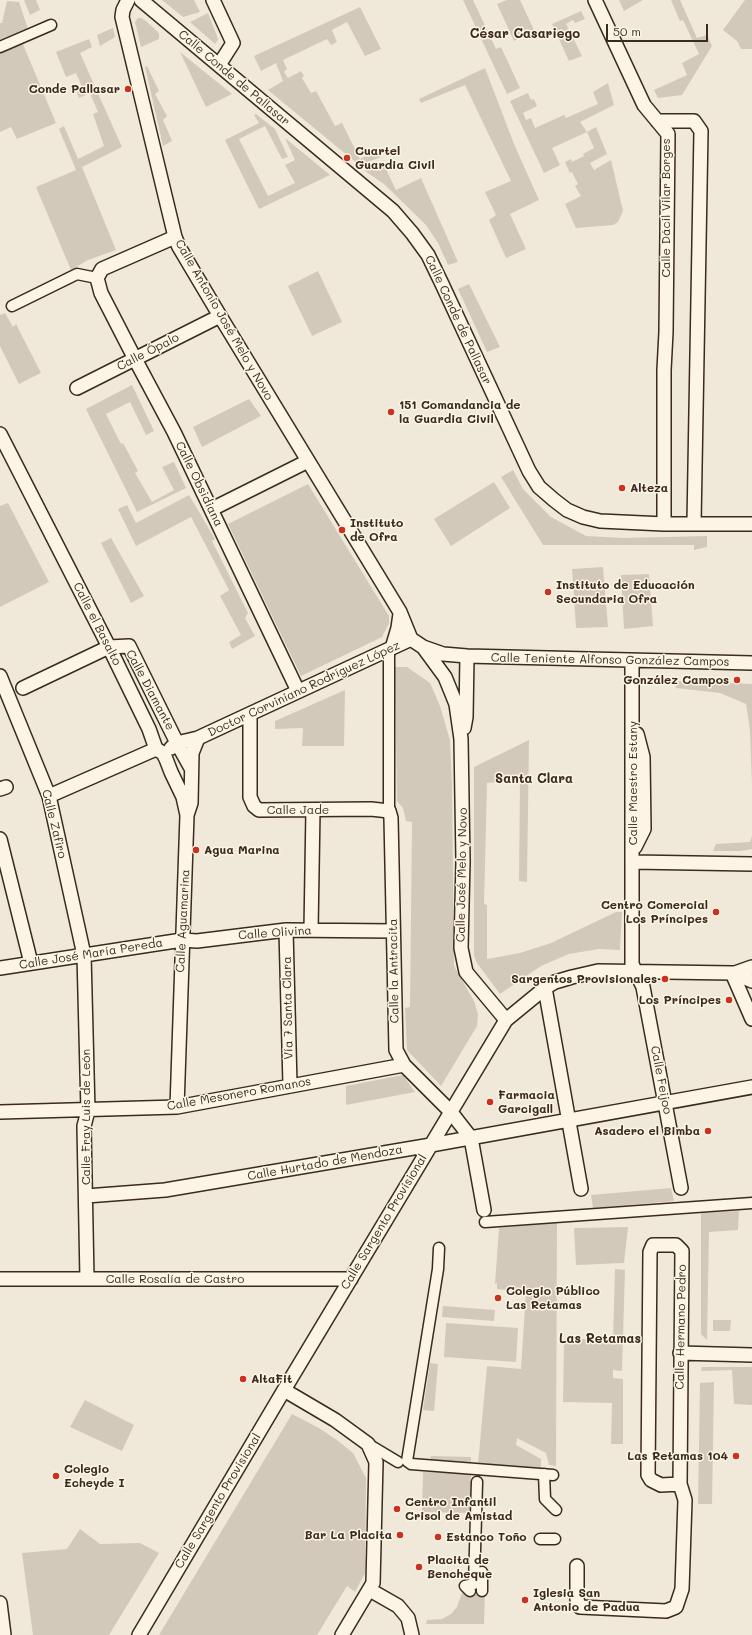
<!DOCTYPE html>
<html>
<head>
<meta charset="utf-8">
<style>
	body { margin:0 }
	#map { position:relative; width:752px; height:1635px; overflow:hidden; background:#f0e9d9; font-family:Mali,sans-serif }
	canvas { display:block }
	.scale { position:absolute; left:606px; top:24px; width:102px; height:18px; box-sizing:border-box; border:2px solid #3b2a1e; border-top:0; padding-left:5px; font-size:12px; line-height:14px; white-space:nowrap; color:#3b2a1e; -webkit-text-stroke:3px #fcf5e5; paint-order:stroke }
</style>
</head>
<body>
<div id="map">
<canvas width="752" height="1635"></canvas>
<div class="scale">50 m</div>
</div>
<script>
const g = document.querySelector('canvas').getContext('2d');
g.lineJoin = 'round';
function paint(path, color) {
  g.fillStyle = color;
  g.fill(path, 'evenodd');
}
function poly(rows) {
  const path = new Path2D();
  for (const r of rows) {
    path.moveTo(r[0], r[1]);
    for (let i = 2; i < r.length; i += 2) path.lineTo(r[i], r[i + 1]);
  }
  return path;
}
function trace(path, color, width, dash) {
  g.strokeStyle = color;
  g.lineWidth = width;
  g.lineCap = dash ? 'butt' : 'round';
  g.setLineDash(dash || []);
  g.stroke(path);
}
function drawText(font, color, halo, rows, align = 'center') {
  g.font = font + ' Mali,sans-serif';
  g.lineWidth = 3;
  g.setLineDash([]);
  g.textBaseline = 'middle';
  g.strokeStyle = halo;
  g.fillStyle = color;
  for (const [text, x, y, turn = 0] of rows) {
    g.save();
    g.translate(x, y);
    g.rotate((+turn || 0) * Math.PI / 180);
    g.textAlign = isNaN(turn) ? turn : align;
    if (halo) g.strokeText(text, 0, 0);
    g.fillText(text, 0, 0);
    g.restore();
  }
}
paint(poly([
	[24,0,36,0,40,10,30,15],
	[162,0,194,0,200,12,183,17],
	[463,0,473,0,496,49,501,47,520,88,507,94],
	[507,0,520,0,534,30,514,41,497,4],
	[619,0,643,0,624,11],
	[671,0,680,0,697,38,707,35,712,46,682,95,658,98,654,90,687,75,682,63,699,54,683,20,680,21],
	[745,0,752,0,752,49,741,49,737,41,723,30],
	[7,1,19,2,28,29,0,41,0,23,2,23],
	[360,7,381,49,365,56,347,22,332,30,337,42,331,45,327,39,283,60,287,69,284,72,288,78,301,71,304,76,302,78,311,93,316,91,335,126,342,123,360,159,376,150,381,157,359,165,268,90,283,81,276,63,261,71,254,56],
	[581,11,585,19,575,23,573,20,566,24,582,56,569,61,552,24],
	[208,13,217,36,218,40,215,44,190,22],
	[138,18,141,18,146,21,158,32,159,35,159,39,141,47,135,22],
	[113,28,115,37,100,46,97,35],
	[89,39,92,47,80,53,122,147,82,167,116,250,88,260,71,270,36,187,76,170,59,129,64,126,78,159,104,146,93,114,98,112,90,93,79,98,77,92,83,89,76,73,66,77,56,52],
	[22,42,56,123,17,139,11,127,0,132,0,52],
	[180,52,232,94,206,107],
	[147,66,159,91,155,94,167,116,163,120,172,141,163,146,145,67],
	[485,68,514,144,539,200,510,214,526,249,506,258,489,220,496,215,485,192,511,181,465,85,421,103,419,99],
	[608,83,614,105,580,122,587,132,596,127,607,154,590,163,594,170,611,160,623,211,618,222,613,225,576,228,565,204,581,196,575,186,578,184,572,172,570,173,565,162,571,159,572,162,584,156,583,154,594,148,587,132,552,148,560,165,544,173,510,101,528,93,531,100,534,99,537,106,523,113,526,120,531,118,535,128,564,115,566,118,598,104,593,92],
	[256,114,275,129,288,157,282,159,265,126,239,139,268,196,295,183,285,165,295,160,285,138,330,175,259,209,225,140,259,123,254,115],
	[383,163,396,190,421,178,458,262,448,265,438,243,426,225,384,184,365,171],
	[318,271,342,322,312,336,288,286],
	[469,284,500,347,487,352,458,289],
	[5,313,13,327,16,324,41,373,19,384,0,346,0,315],
	[132,385,154,431,146,435,130,402,106,414,121,444,123,443,138,471,135,473,152,502,174,490,162,467,174,462,186,488,137,512,86,409],
	[249,399,261,416,202,447,193,427],
	[513,470,523,489,551,517,586,536,623,538,707,536,707,547,694,550,694,545,543,545,501,477],
	[494,482,510,508,451,546,434,519],
	[308,484,389,616,389,623,382,637,301,676,228,524],
	[189,495,215,539,212,541,248,613,245,618,255,636,232,649,229,642,241,635,220,596,229,590,191,517,136,546,118,509,127,505,136,523],
	[8,503,49,582,0,607,0,506],
	[111,538,144,596,131,603,101,543],
	[603,567,608,627,576,628,572,569],
	[649,574,653,626,624,629,621,575],
	[395,667,407,667,430,683,440,706,450,740,452,784,454,966,474,1001,478,1014,477,1026,441,1086,407,1050,405,1008,410,1007,412,822,406,821,403,808,397,801],
	[676,681,752,684,752,785,750,730,746,704,720,693,676,688],
	[345,690,344,746,302,746,303,728,275,729,275,721],
	[529,740,527,882,519,881,520,780,487,783,484,904,487,905,487,959,520,953,551,943,616,912,622,912,620,950,599,949,569,954,541,966,500,994,477,963,474,956,474,767],
	[752,836,752,849,741,851,713,851,716,844,750,842],
	[403,1075,415,1092,346,1105,346,1086],
	[671,1188,674,1201,593,1208,591,1195],
	[739,1211,738,1230,709,1232,707,1340,701,1334,701,1213],
	[557,1222,556,1466,549,1465,546,1453,517,1438,516,1445,541,1459,541,1469,478,1464,487,1366,521,1369,526,1292,497,1289,497,1283,495,1284,499,1228],
	[628,1227,624,1263,576,1265,574,1228],
	[615,1269,625,1270,622,1371,613,1370,613,1378,623,1379,623,1444,611,1444,612,1403,563,1402,564,1339,613,1339],
	[443,1306,495,1310,494,1321,442,1317],
	[713,1320,731,1320,730,1331,713,1331],
	[446,1323,518,1328,516,1362,444,1357],
	[430,1363,438,1364,434,1411,423,1410],
	[702,1367,752,1367,752,1405,734,1404,732,1370,701,1371],
	[714,1382,712,1504,698,1504,700,1383],
	[85,1400,134,1425,122,1451,70,1427],
	[292,1414,319,1428,337,1440,353,1453,366,1478,365,1573,355,1592,347,1586,317,1635,159,1635],
	[431,1456,471,1457,471,1463,430,1460],
	[423,1472,471,1473,471,1513,422,1512],
	[80,1529,100,1544,140,1543,159,1553,109,1635,33,1635,22,1553,67,1549],
	[463,1590,468,1594,485,1594,484,1624,426,1624,427,1620,442,1619,451,1614,457,1607]
]), '#d2c9ba');
const pedestrian = poly([
	[0,47,51,25],
	[12,306,77,274,97,278],
	[389,649,389,811],
	[485,1222,752,1203],
	[439,1248,438,1269,407,1461,411,1464,553,1475],
	[368,1444,398,1462],
	[544,1474,545,1499,556,1510],
	[540,1539,555,1539],
	[482,1572,482,1591],
	[470,1591,465,1586,474,1584,477,1482]
]);
const minor = poly([
	[128,0,123,10,122,17,175,237,179,247,220,316,400,612,411,639,423,647,443,654,467,656,752,663],
	[141,0,393,211,412,233,428,255,442,284,529,471,539,487,554,500,567,510,583,517,600,521,664,524,752,524],
	[213,0,233,43,219,65],
	[595,0,644,105,668,134,666,332,664,370,664,524],
	[657,121,694,121,701,131,694,523],
	[175,237,102,269,97,278,101,293,135,359,174,432,298,691],
	[77,388,220,316],
	[0,434,109,647,149,729,156,749,163,753,166,759,171,772,183,797,187,815],
	[212,509,308,461],
	[423,647,445,677,456,704,461,739,463,861,461,948,466,972,506,1020],
	[392,648,398,628,400,614],
	[632,661,632,964,643,987,681,1188],
	[0,676,49,796,84,955,88,1111,84,1126,87,1279],
	[23,688,109,647,129,646,177,743,191,768],
	[250,714,250,797,254,806,259,810,371,809,389,811,391,818,396,1050,404,1065,450,1111,471,1138,484,1210],
	[464,728,466,717,467,656],
	[171,748,177,743,198,738,411,639],
	[0,789,6,787],
	[49,796,156,749],
	[0,839,31,963],
	[635,847,644,829,643,757,637,734],
	[633,862,752,864],
	[286,930,290,1085],
	[311,930,313,810],
	[0,968,182,940,197,941,286,930,393,931],
	[732,973,752,1019],
	[735,973,752,967],
	[545,988,581,1189],
	[177,1107,187,815,191,803,192,753,198,738],
	[0,1112,177,1107,404,1065],
	[86,1196,165,1190,431,1145,752,1087],
	[0,1279,351,1279],
	[680,1353,752,1355],
	[284,1390,335,1420,368,1444,376,1462,373,1583,342,1635],
	[577,1566,577,1600,580,1607,666,1611,676,1607,682,1589,685,1500,680,1484,682,1251,676,1245,653,1245,650,1252,648,1475,651,1480,661,1485,680,1484],
	[370,1590,398,1606,408,1618,412,1635],
	[0,1603,4,1635],
	[139,1635,284,1390,506,1020,545,988,555,982,572,977,598,971,732,973,735,973,752,981]
]);
trace(pedestrian, '#3b2a1e', 13);
trace(minor, '#3b2a1e', 16);
trace(pedestrian, '#fcf5e5', 10);
trace(minor, '#fcf5e5', 13);
for (const [x, y, r, color] of [
	[128,89,4,"#c8321e"],
	[347,158,4,"#c8321e"],
	[391,412,4,"#c8321e"],
	[622,488,4,"#c8321e"],
	[342,530,4,"#c8321e"],
	[548,592,4,"#c8321e"],
	[737,680,4,"#c8321e"],
	[196,850,4,"#c8321e"],
	[716,912,4,"#c8321e"],
	[665,979,4,"#c8321e"],
	[729,1000,4,"#c8321e"],
	[490,1102,4,"#c8321e"],
	[708,1131,4,"#c8321e"],
	[498,1298,4,"#c8321e"],
	[243,1379,4,"#c8321e"],
	[736,1456,4,"#c8321e"],
	[56,1476,4,"#c8321e"],
	[397,1509,4,"#c8321e"],
	[400,1535,4,"#c8321e"],
	[438,1537,4,"#c8321e"],
	[419,1567,4,"#c8321e"],
	[525,1600,4,"#c8321e"]
]) {
  const dot = new Path2D();
  dot.arc(x, y, r, 0, 2 * Math.PI);
  g.fillStyle = color;
  g.fill(dot);
  trace(dot, '#fcf5e5', 1.5);
}
drawText('12px', '#3b2a1e', '#fcf5e5', [
	["Calle Conde de Pallasar",234,78,40],
	["Calle Dácil Vilar Borges",666,208,-90],
	["Calle Antonio José Melo y Novo",224,320,60],
	["Calle Conde de Pallasar",458,320,65],
	["Calle Ópalo",148,352,-27],
	["Calle Obsidiana",199,484,64],
	["Calle el Basalto",97,624,63],
	["Calle Teniente Alfonso González Campos",610,660,1],
	["Doctor Corviniano Rodríguez López",304,689,-25],
	["Calle Diamante",150,690,62],
	["Calle Maestro Estany",633,783,-90],
	["Calle Jade",298,810],
	["Calle Zafiro",54,824,76],
	["Calle José Melo y Novo",462,875,-89],
	["Calle Aguamarina",183,921,-87],
	["Calle Olivina",275,933,-4],
	["Calle José María Pereda",91,954,-9],
	["Calle la Antracita",394,971,-91],
	["Vía 7 Santa Clara",288,1008,-91],
	["Calle Feijoo",661,1080,79],
	["Calle Mesonero Romanos",239,1094,-10],
	["Calle Fray Luis de León",86,1117,-90],
	["Calle Hurtado de Mendoza",325,1163,-10],
	["Calle Sargento Provisional",384,1222,-59],
	["Calle Rosalía de Castro",175,1279],
	["Calle Hermano Pedro",681,1327,-89],
	["Calle Sargento Provisional",218,1501,-59]
]);
drawText('bold 12px', '#3b2a1e', '#fcf5e5', [
	["Conde Pallasar",120,89,"right"],
	["Cuartel",355,151],
	["Guardia Civil",355,165],
	["151 Comandancia de",399,405],
	["la Guardia Civil",399,419],
	["Alteza",630,488],
	["Instituto",350,523],
	["de Ofra",350,537],
	["Instituto de Educación",556,585],
	["Secundaria Ofra",556,599],
	["González Campos",729,680,"right"],
	["Agua Marina",204,850],
	["Centro Comercial",708,905,"right"],
	["Los Príncipes",708,919,"right"],
	["Sargentos Provisionales",657,979,"right"],
	["Los Príncipes",721,1000,"right"],
	["Farmacia",498,1095],
	["Garcigall",498,1109],
	["Asadero el Bimba",700,1131,"right"],
	["Colegio Público",506,1291],
	["Las Retamas",506,1305],
	["AltaFit",251,1379],
	["Las Retamas 104",728,1456,"right"],
	["Colegio",64,1469],
	["Echeyde I",64,1483],
	["Centro Infantil",405,1502],
	["Crisol de Amistad",405,1516],
	["Bar La Placita",392,1535,"right"],
	["Estanco Toño",446,1537],
	["Placita de",427,1560],
	["Bencheque",427,1574],
	["Iglesia San",533,1593],
	["Antonio de Padua",533,1607]
], 'left');
drawText('bold 13px', '#3b2a1e', '#fcf5e5', [
	["César Casariego",525,34],
	["Santa Clara",534,779],
	["Las Retamas",600,1339]
]);
</script>
</body>
</html>
